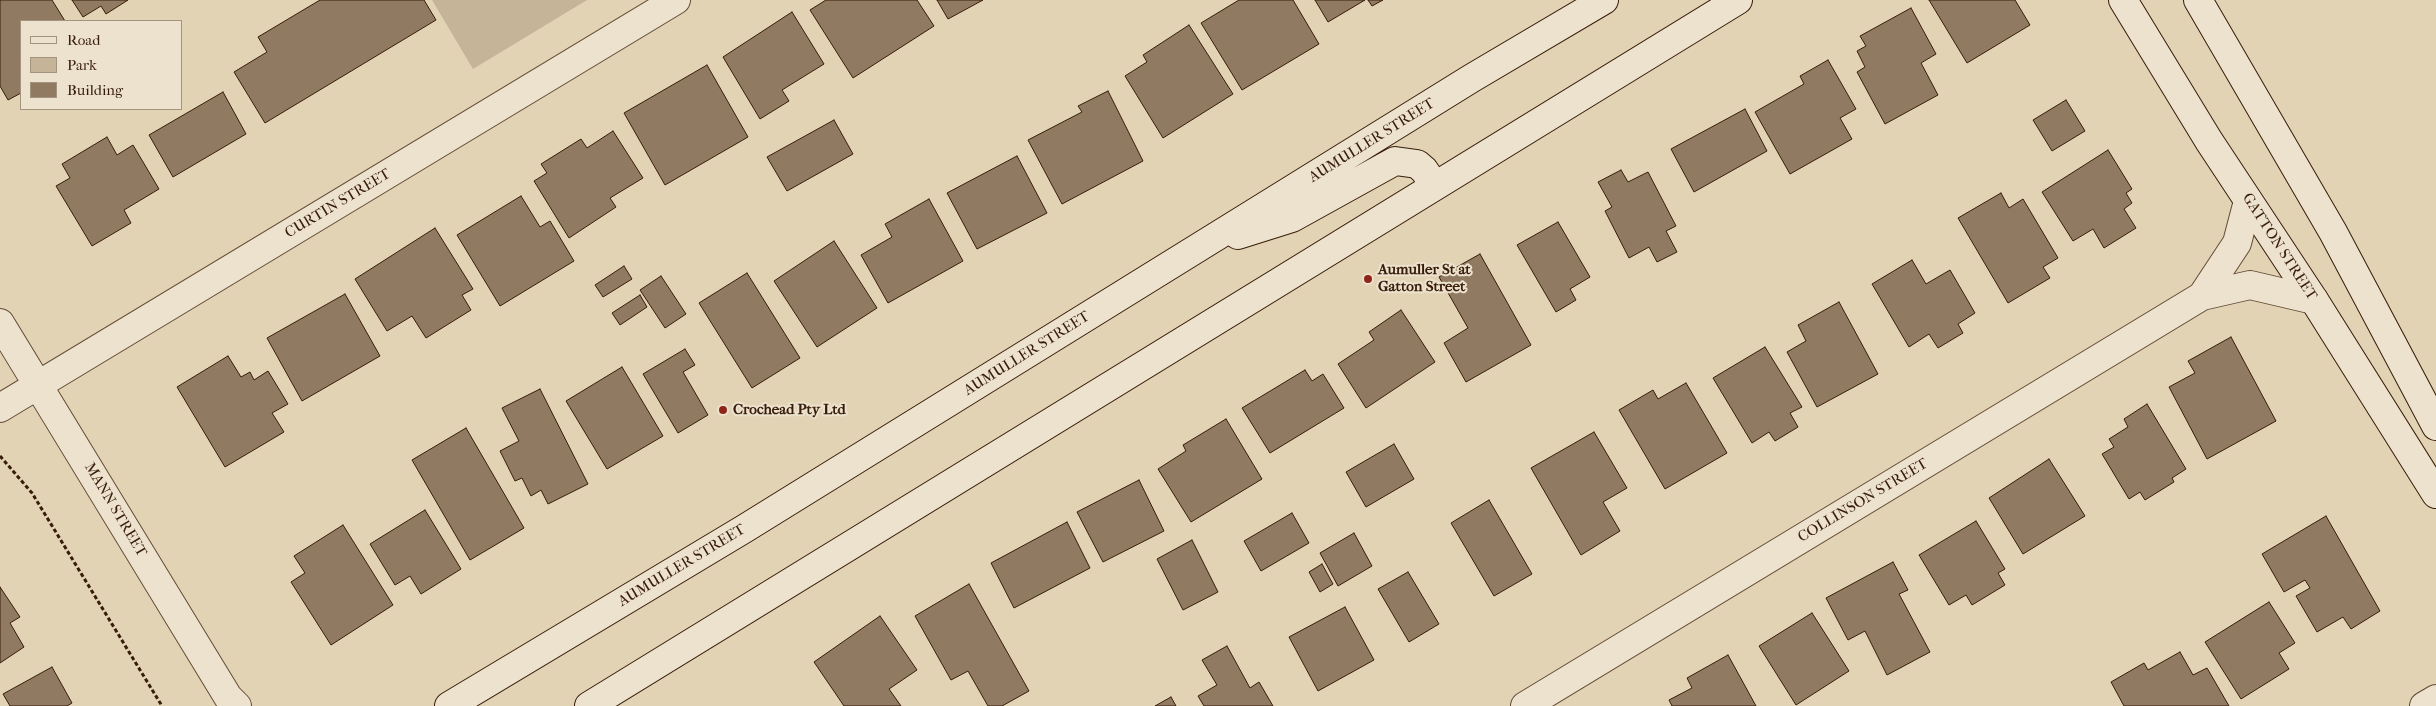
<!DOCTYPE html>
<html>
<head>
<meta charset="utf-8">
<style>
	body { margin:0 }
	#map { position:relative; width:2436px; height:706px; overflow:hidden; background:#e2d3b4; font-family:"IM FELL French Canon",serif }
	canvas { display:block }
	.legend { position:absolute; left:20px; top:20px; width:162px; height:90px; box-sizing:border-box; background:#ece2ce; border:1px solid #a4937f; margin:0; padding:6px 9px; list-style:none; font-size:15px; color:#371c09 }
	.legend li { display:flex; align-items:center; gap:10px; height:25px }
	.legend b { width:25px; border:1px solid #a4937f }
</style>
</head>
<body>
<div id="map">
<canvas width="2436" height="706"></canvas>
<ul class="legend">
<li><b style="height:6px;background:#ece2ce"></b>Road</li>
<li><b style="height:14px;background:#c5b497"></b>Park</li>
<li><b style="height:14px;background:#907b62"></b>Building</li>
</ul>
</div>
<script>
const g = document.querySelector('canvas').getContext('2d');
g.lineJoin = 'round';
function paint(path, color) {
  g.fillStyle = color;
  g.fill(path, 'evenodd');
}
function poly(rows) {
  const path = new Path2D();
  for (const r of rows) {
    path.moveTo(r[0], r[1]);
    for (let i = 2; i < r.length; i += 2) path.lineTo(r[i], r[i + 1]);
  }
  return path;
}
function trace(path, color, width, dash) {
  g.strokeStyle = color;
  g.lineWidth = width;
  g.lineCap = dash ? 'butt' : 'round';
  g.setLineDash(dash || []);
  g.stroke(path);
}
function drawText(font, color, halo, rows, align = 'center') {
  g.font = font + ' "IM FELL French Canon",serif';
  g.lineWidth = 4;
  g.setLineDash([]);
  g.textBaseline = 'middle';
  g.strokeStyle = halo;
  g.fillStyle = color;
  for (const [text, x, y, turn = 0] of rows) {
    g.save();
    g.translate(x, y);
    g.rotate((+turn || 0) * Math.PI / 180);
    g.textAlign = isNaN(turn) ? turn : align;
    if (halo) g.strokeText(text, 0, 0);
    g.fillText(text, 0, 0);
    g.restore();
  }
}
paint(poly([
	[432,0,587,0,473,69]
]), '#c5b497');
const building = poly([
	[0,0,52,0,65,21,21,21,21,93,8,100,0,86,0,0],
	[72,0,128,0,106,14,101,6,83,17,72,0],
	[320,0,424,0,436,20,265,123,234,72,267,52,258,37,320,0],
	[826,0,917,0,934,26,853,78,810,10,826,0],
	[937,0,983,0,948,19,937,0],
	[1239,0,1293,0,1319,44,1242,90,1201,23,1239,0],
	[1315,0,1365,0,1328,22,1315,0],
	[1368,0,1383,0,1372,6,1368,0],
	[1929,0,2015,0,2030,25,1967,63,1929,0],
	[1911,8,1936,54,1921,63,1938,95,1885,124,1857,72,1865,67,1857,51,1866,46,1860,36,1911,8],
	[792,12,824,64,782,90,789,101,760,119,723,57,792,12],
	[1189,25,1233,94,1163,138,1125,76,1147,62,1143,55,1189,25],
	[1828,60,1856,109,1840,118,1852,139,1790,174,1755,112,1804,84,1800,76,1828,60],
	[707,65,748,137,665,185,624,113,707,65],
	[1108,91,1143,161,1062,204,1028,140,1082,112,1078,106,1108,91],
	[223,92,246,134,173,177,149,135,223,92],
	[2066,100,2085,131,2052,151,2033,120,2066,100],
	[1745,109,1767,151,1694,192,1671,149,1745,109],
	[834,120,853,154,787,191,767,157,834,120],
	[613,131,643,178,610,198,616,207,569,238,534,181,547,173,541,164,581,139,587,148,613,131],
	[107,137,117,155,133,145,159,189,124,210,131,223,92,246,56,186,70,178,62,164,107,137],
	[2108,150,2132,189,2126,193,2132,203,2124,209,2136,228,2104,248,2093,229,2073,241,2042,192,2108,150],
	[1017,156,1047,213,977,249,947,193,1017,156],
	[1621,170,1628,182,1648,172,1676,226,1666,231,1677,252,1657,262,1649,247,1629,258,1605,211,1612,207,1598,182,1621,170],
	[2001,193,2009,208,2023,199,2058,258,2043,267,2050,278,2008,303,1958,218,2001,193],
	[521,196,540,227,550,221,574,261,500,306,457,235,521,196],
	[929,199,963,261,888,303,861,255,892,237,885,224,929,199],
	[1558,222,1590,277,1570,289,1576,300,1556,312,1517,245,1558,222],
	[435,228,473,289,462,295,471,310,426,338,412,316,387,331,355,279,435,228],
	[834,241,877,308,817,347,774,281,834,241],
	[1480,254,1531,345,1466,382,1444,343,1468,328,1439,277,1480,254],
	[1912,260,1926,284,1950,270,1975,313,1958,324,1963,333,1938,348,1929,334,1909,347,1872,284,1912,260],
	[624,266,632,279,603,297,595,285,624,266],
	[747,273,800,358,752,388,699,303,747,273],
	[661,276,686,314,665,328,640,290,661,276],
	[345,294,380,356,302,401,267,338,345,294],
	[640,295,647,307,620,325,612,313,640,295],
	[1839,302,1878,374,1817,407,1787,352,1806,341,1798,325,1839,302],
	[1401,310,1435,362,1366,408,1338,364,1374,340,1369,332,1401,310],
	[2231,337,2276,421,2207,459,2169,387,2195,373,2188,361,2231,337],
	[1765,347,1802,407,1790,413,1798,427,1775,441,1769,432,1752,443,1713,378,1765,347],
	[685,349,695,365,683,372,708,415,678,433,643,374,685,349],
	[228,356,241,377,250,372,254,380,268,371,288,404,272,413,284,432,225,467,177,387,228,356],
	[622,367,663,436,607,469,566,401,622,367],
	[1305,370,1312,381,1323,374,1344,408,1270,453,1242,408,1305,370],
	[1686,383,1727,453,1665,489,1619,410,1653,390,1658,399,1686,383],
	[540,389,588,484,548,504,541,490,531,496,522,478,515,481,500,451,519,441,502,408,540,389],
	[2147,404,2186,469,2172,478,2174,482,2145,500,2140,492,2129,499,2102,454,2114,447,2109,439,2128,427,2124,419,2147,404],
	[1226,419,1262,479,1191,522,1158,469,1186,451,1183,445,1226,419],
	[466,428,524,528,470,560,412,460,466,428],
	[1594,432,1627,488,1603,502,1620,531,1581,555,1531,468,1594,432],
	[1394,444,1414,479,1366,507,1346,472,1394,444],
	[2049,459,2085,516,2023,554,1989,498,2049,459],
	[1139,480,1164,531,1103,562,1077,512,1139,480],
	[1489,500,1532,574,1494,596,1451,523,1489,500],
	[425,510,461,569,421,594,410,576,395,585,370,544,425,510],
	[1292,513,1309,543,1261,571,1244,541,1292,513],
	[2326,516,2380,611,2351,629,2343,617,2317,632,2296,596,2310,588,2305,580,2284,592,2262,554,2326,516],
	[1976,521,2005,569,1998,573,2005,585,1972,605,1966,595,1949,605,1919,555,1976,521],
	[1067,522,1090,568,1014,608,991,563,1067,522],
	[343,525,393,605,331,645,291,582,305,573,294,556,343,525],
	[1354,533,1372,566,1338,586,1320,553,1354,533],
	[1192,540,1218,592,1183,610,1157,559,1192,540],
	[1893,562,1908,590,1899,594,1930,652,1887,675,1865,631,1848,640,1826,598,1893,562],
	[1322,564,1333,584,1320,592,1309,572,1322,564],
	[1408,572,1439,624,1409,642,1378,589,1408,572],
	[969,584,1029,691,1002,706,988,706,968,671,951,680,915,616,969,584],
	[0,587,20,617,10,623,24,647,0,663,0,587],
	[2269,602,2295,643,2279,653,2289,669,2241,699,2205,642,2269,602],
	[1345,607,1374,660,1318,691,1289,637,1345,607],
	[1812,613,1849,671,1796,705,1759,646,1812,613],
	[880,616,917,670,889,689,901,706,844,706,814,662,880,616],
	[1227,646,1250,688,1259,682,1273,706,1204,706,1198,696,1217,685,1202,660,1227,646],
	[2180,652,2193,675,2207,668,2229,706,2124,706,2111,682,2144,663,2148,670,2180,652],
	[1728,655,1756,706,1672,706,1669,700,1692,688,1687,678,1728,655],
	[52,667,72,703,67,706,10,706,3,694,52,667],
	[1171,697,1176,706,1155,706,1171,697]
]);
paint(building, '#907b62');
trace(building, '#371c09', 1);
const street = poly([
	[2202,296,2237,243,2248,201],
	[0,323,228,697,237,706],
	[0,408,676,0],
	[1525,706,2202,296,2250,285,2314,300],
	[2424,706,2436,699]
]);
const secondary = poly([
	[2123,0,2209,141,2314,300,2436,494],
	[2198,0,2333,232,2436,426],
	[1238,235,1292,218,1395,161,1417,164,1424,170,1435,186],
	[449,706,744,529,1472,78,1604,0],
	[589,706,1738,0]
]);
trace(street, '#624a34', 30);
trace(secondary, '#371c09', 30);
trace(poly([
	[0,456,32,493,162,706]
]), '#371c09', 3, [4, 2.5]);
trace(street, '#ece2ce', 28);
trace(secondary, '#ece2ce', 28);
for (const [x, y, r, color] of [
	[1368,279,5,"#8f2418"],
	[723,410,5,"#8f2418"]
]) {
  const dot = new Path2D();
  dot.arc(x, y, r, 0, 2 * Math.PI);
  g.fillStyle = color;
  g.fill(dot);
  trace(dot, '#ece2ce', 2);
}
drawText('15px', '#371c09', '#ece2ce', [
	["AUMULLER STREET",1372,141,-32],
	["CURTIN STREET",338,204,-31],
	["GATTON STREET",2279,247,57],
	["AUMULLER STREET",1027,354,-32],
	["COLLINSON STREET",1863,501,-31],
	["MANN STREET",115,510,59],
	["AUMULLER STREET",682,566,-31]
]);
drawText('bold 15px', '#371c09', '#ece2ce', [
	["Aumuller St at",1378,270],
	["Gatton Street",1378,287],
	["Crochead Pty Ltd",733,410]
], 'left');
</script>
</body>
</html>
